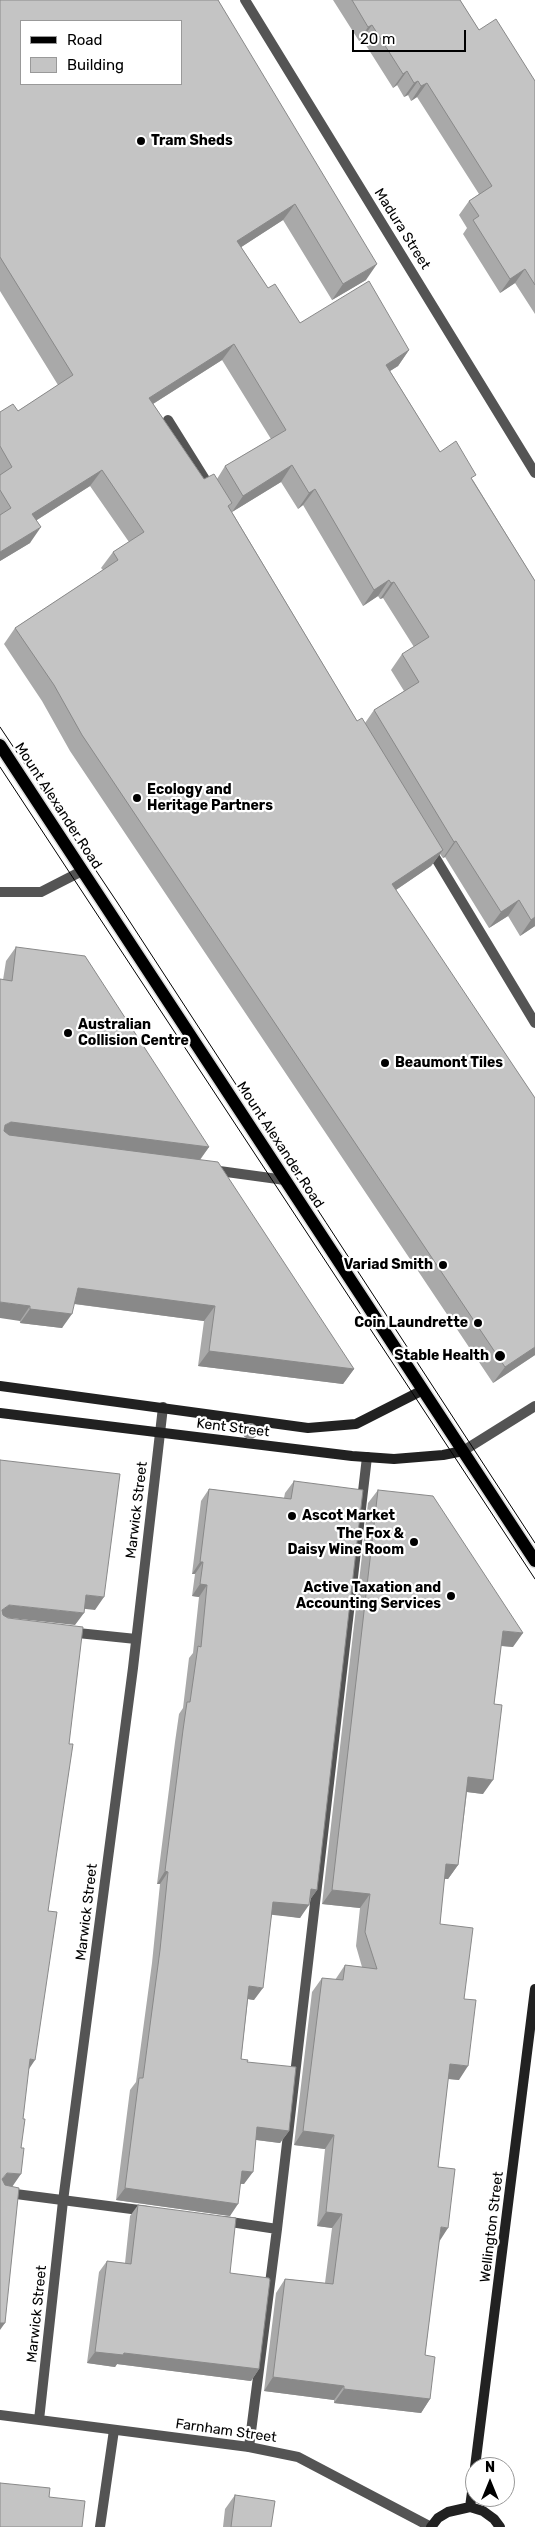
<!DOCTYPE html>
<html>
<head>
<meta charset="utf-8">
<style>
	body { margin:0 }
	#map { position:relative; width:535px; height:2527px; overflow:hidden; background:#fff; font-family:Rubik,sans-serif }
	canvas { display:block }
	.legend { position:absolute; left:20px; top:20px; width:162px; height:65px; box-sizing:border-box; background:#fff; border:1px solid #999; margin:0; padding:6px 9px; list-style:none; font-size:15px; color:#000 }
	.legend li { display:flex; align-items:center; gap:10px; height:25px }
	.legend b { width:25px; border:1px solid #999 }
	.north { position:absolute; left:465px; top:2457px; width:50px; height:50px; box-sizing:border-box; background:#fff; border:1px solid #999; border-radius:50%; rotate:0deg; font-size:14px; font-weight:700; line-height:20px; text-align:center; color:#000 }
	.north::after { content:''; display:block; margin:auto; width:18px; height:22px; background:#000; clip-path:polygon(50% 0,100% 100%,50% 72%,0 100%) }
	.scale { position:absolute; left:352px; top:30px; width:114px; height:22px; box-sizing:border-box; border:2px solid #000; border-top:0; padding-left:6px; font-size:15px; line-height:18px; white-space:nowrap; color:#000; -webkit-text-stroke:4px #fff; paint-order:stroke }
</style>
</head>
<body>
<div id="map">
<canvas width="535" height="2527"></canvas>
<ul class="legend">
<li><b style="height:6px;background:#000"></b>Road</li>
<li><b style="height:14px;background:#c4c4c4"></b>Building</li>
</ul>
<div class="north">N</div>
<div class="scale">20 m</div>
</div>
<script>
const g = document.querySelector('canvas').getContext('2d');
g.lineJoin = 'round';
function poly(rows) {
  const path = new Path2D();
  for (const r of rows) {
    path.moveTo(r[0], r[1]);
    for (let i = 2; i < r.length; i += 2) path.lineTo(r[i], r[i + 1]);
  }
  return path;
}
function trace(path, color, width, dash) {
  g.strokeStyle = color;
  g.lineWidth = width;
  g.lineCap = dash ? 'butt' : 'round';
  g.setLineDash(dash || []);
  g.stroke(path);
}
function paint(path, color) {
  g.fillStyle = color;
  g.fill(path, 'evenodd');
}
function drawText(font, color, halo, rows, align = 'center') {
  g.font = font + ' Rubik,sans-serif';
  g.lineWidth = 4.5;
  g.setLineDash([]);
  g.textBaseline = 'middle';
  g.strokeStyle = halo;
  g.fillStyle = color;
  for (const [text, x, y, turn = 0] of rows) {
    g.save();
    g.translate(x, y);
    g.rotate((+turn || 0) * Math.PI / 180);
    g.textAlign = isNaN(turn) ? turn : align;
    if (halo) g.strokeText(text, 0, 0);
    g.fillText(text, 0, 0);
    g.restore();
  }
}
const primary = poly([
	[0,745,535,1561]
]);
trace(primary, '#dbdbdb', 15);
trace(poly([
	[168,420,211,489],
	[429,847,535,1023],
	[212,1170,285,1180],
	[68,1632,136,1639],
	[0,2192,147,2211],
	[224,2221,277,2229],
	[249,2447,277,2229,367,1457],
	[100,2527,114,2430]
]), '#545454', 10);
trace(poly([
	[245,0,535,473],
	[0,892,41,892,82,871],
	[463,1451,535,1406],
	[0,2415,249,2447,298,2457,431,2527],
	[39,2420,63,2201,133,1668,163,1407]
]), '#545454', 10);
trace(poly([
	[0,1386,308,1428,356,1424,423,1390],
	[0,1413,352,1456,394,1459,443,1455,463,1451],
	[475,2467,535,1989],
	[470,2507,475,2470],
	[431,2527,438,2518,448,2512,470,2507,483,2511,494,2519,500,2527]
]), '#212121', 10);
trace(primary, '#000', 12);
trace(poly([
	[0,727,117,902,535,1543],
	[0,767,535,1579]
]), '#000', 1);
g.fillStyle = '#8e8e8e';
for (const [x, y] of [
	[250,1431]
]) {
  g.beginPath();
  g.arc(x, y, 8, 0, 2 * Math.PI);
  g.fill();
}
paint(poly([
	[0,0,218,0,366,280,332,300,283,220,241,247,268,288,300,323,409,350,398,366,390,371,440,452,473,480,535,581,535,926,520,936,508,916,489,928,445,857,443,858,440,854,431,866,396,890,535,1355,493,1383,70,751,42,701,4,644,15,628,103,570,101,568,113,552,129,542,90,486,37,520,30,543,0,561,0,412,18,411,58,385,0,291],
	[222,360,271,439,225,466,217,479,204,479,153,404],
	[281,482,298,509,303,505,363,606,378,596,380,599,383,598,414,647,402,654,391,670,404,691,374,710,365,723,357,721,229,507,232,512],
	[333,0,460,0,479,30,535,81,535,314,515,283,500,293,463,234,467,228,459,215,469,201,479,194,417,97,411,101,408,95,404,97,397,85,393,88,362,39,359,41],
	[16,947,209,1147,200,1160,354,1369,343,1384,198,1366,204,1321,74,1304,62,1328,20,1323,3,980,6,961],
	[294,1481,317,1890,309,1901,300,1918,272,1914,254,2000,248,1999,241,2059,247,2062,289,2131,280,2143,256,2140,244,2184,240,2184,230,2216,116,2200,130,2090,136,2082,152,1963,160,1884,157,1884,175,1742,179,1714,183,1708,189,1658,193,1653,199,1597,192,1596,195,1574,192,1574,201,1501,209,1489,284,1498,285,1493],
	[378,1490,513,1647,501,1646,483,1794,467,1792,458,1865,448,1879,444,1879,440,1924,464,1999,459,2080,448,2079,438,2167,439,2241,425,2355,430,2399,421,2413,334,2403,334,2400,264,2391,276,2293,285,2279,325,2283,332,2228,317,2226,325,2149,294,2145,312,1992,322,1978,335,1980,345,1965,362,1967,356,1946,360,1908,322,1904,368,1503],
	[138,2205,230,2273,259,2369,251,2381,117,2364,115,2367,87,2363,99,2272,107,2261,125,2263,130,2216],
	[235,2495,271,2527,223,2527,225,2509]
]), '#a9a9a9');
paint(poly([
	[372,25,362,39,359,41,368,27],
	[407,71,397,85,393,88,403,74],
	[418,81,408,95,404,97,414,83],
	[427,83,417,97,411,101,421,86],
	[295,204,283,220,226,257,237,241],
	[377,264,366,280,332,300,343,284],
	[525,269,515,283,500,293,510,279],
	[234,344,222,360,137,414,149,398],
	[409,350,398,366,374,381,386,365],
	[292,465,281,482,232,512,243,496],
	[102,470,90,486,21,530,32,514],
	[315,489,303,505,298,509,309,493],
	[41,527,30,543,0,561,0,552],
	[389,580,378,596,363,606,374,590],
	[394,582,383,598,380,599,391,583],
	[456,841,445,857,443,858,454,842],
	[443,850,431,866,381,900,392,884],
	[519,900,508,916,489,928,501,912],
	[535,917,535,926,520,936,531,920],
	[11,1122,209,1147,198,1162,1,1136,5,1125],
	[78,1288,215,1306,204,1321,68,1303],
	[0,1302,30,1306,20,1321,0,1318],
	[30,1309,72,1314,62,1328,20,1323],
	[535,1347,535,1355,493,1383,505,1367],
	[209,1351,354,1369,343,1384,198,1366],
	[200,1562,203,1562,195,1574,192,1574],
	[200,1584,207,1585,199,1597,192,1596],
	[86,1595,104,1597,95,1610,77,1608],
	[9,1605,84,1613,75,1625,1,1617,2,1610],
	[503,1631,523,1633,513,1647,493,1645],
	[468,1777,493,1780,483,1794,459,1791],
	[446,1864,458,1865,448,1879,436,1878],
	[165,1871,168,1872,160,1884,157,1884],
	[311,1889,317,1890,308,1902],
	[332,1890,370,1894,360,1908,322,1904],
	[273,1902,309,1905,300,1918,265,1914],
	[249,1986,263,1988,254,2000,241,1998],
	[30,2059,35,2060,27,2072],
	[450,2064,468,2066,459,2080,440,2078],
	[257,2127,289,2131,280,2143,249,2139],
	[303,2131,334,2135,325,2149,294,2145],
	[242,2171,253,2172,244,2184,233,2183],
	[7,2173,21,2174,12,2187,0,2186,0,2182],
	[125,2188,238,2204,230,2216,116,2200],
	[326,2212,342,2214,332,2228,317,2226],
	[441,2227,448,2228,439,2242],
	[0,2323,5,2323,0,2330],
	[95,2352,124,2353,259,2369,251,2381,117,2364,115,2367,87,2363],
	[273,2377,344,2386,334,2400,264,2391],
	[344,2389,430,2399,421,2413,334,2403]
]), '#898989');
const building = poly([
	[0,0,218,0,377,264,343,284,295,204,237,241,268,288,275,284,300,323,369,281,409,350,386,365,440,452,456,441,476,475,471,478,535,581,535,917,531,920,519,900,501,912,456,841,454,842,374,710,419,682,402,654,429,637,394,582,391,583,389,580,374,590,315,489,309,493,292,465,243,496,225,466,286,430,234,344,149,398,204,479,214,474,232,503,228,506,357,721,362,718,443,850,392,884,535,1098,535,1347,505,1367,82,735,54,685,15,628,118,560,113,552,144,532,102,470,32,514,41,527,0,552,0,515,11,508,0,490,0,475,12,467,0,446,0,412,13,404,18,411,73,375,0,257,0,0],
	[21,21,181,21,181,84,21,84,21,21],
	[352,0,460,0,479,30,496,19,535,81,535,285,525,269,510,279,473,220,479,216,469,201,492,186,427,83,421,86,418,81,414,83,407,71,403,74,372,25,368,27,352,0],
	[16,947,85,956,209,1147,11,1122,5,1125,4,1131,9,1135,218,1162,354,1369,209,1351,215,1306,78,1288,72,1314,30,1309,30,1306,0,1302,0,979,12,981,16,947],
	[0,1460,120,1474,104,1597,86,1595,84,1613,9,1605,2,1610,3,1615,8,1618,83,1627,69,1744,73,1744,48,1911,57,1912,35,2060,30,2059,23,2119,25,2119,21,2148,24,2148,21,2174,7,2173,2,2179,5,2185,19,2188,5,2323,0,2323,0,1460],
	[294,1481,363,1490,317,1890,311,1889,309,1905,273,1902,263,1988,249,1986,241,2059,248,2060,247,2062,296,2067,289,2131,257,2127,253,2172,242,2171,238,2204,125,2188,139,2078,143,2078,160,1950,168,1872,165,1871,183,1730,187,1702,190,1702,198,1646,201,1647,207,1585,200,1584,203,1562,200,1562,209,1489,291,1499,294,1481],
	[378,1490,433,1496,523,1633,503,1631,494,1704,502,1705,493,1780,468,1777,458,1865,446,1864,440,1924,473,1928,464,1999,476,2000,468,2066,450,2064,438,2167,455,2169,448,2228,441,2227,425,2355,435,2357,430,2399,344,2389,344,2386,273,2377,285,2279,333,2284,342,2214,326,2212,334,2135,303,2131,322,1978,343,1980,345,1965,377,1969,365,1932,370,1894,332,1890,378,1490],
	[138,2205,236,2218,230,2273,269,2278,270,2280,259,2369,124,2353,123,2355,95,2352,107,2261,131,2264,138,2205],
	[0,2483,50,2488,49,2497,85,2501,82,2527,0,2527,0,2483],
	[235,2495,275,2501,271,2527,231,2527,235,2495]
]);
paint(building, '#c4c4c4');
trace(building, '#898989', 1);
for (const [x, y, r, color] of [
	[141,141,5,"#000"],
	[137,798,5,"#000"],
	[68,1033,5,"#000"],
	[385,1063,5,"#000"],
	[443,1265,5,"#000"],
	[478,1323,5,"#000"],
	[500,1356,6,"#000"],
	[292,1516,5,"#000"],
	[414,1542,5,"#000"],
	[451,1596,5,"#000"]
]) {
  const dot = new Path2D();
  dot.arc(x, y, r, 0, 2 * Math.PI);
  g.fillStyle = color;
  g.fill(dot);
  trace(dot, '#fff', 2);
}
drawText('bold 14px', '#000', '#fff', [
	["Tram Sheds",151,141],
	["Ecology and",147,790],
	["Heritage Partners",147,806],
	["Australian",78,1025],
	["Collision Centre",78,1041],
	["Beaumont Tiles",395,1063],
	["Variad Smith",433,1265,"right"],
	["Coin Laundrette",468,1323,"right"],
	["Stable Health",489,1356,"right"],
	["Ascot Market",302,1516],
	["The Fox &",404,1534,"right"],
	["Daisy Wine Room",404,1550,"right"],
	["Active Taxation and",441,1588,"right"],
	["Accounting Services",441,1604,"right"]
], 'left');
drawText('14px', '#000', '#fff', [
	["Madura Street",402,229,58],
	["Mount Alexander Road",58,806,57],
	["Mount Alexander Road",280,1145,57],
	["Kent Street",233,1428,7],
	["Marwick Street",137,1510,-83],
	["Marwick Street",87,1912,-83],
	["Wellington Street",492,2227,-83],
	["Marwick Street",37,2314,-84],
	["Farnham Street",226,2431,8]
]);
</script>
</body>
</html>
